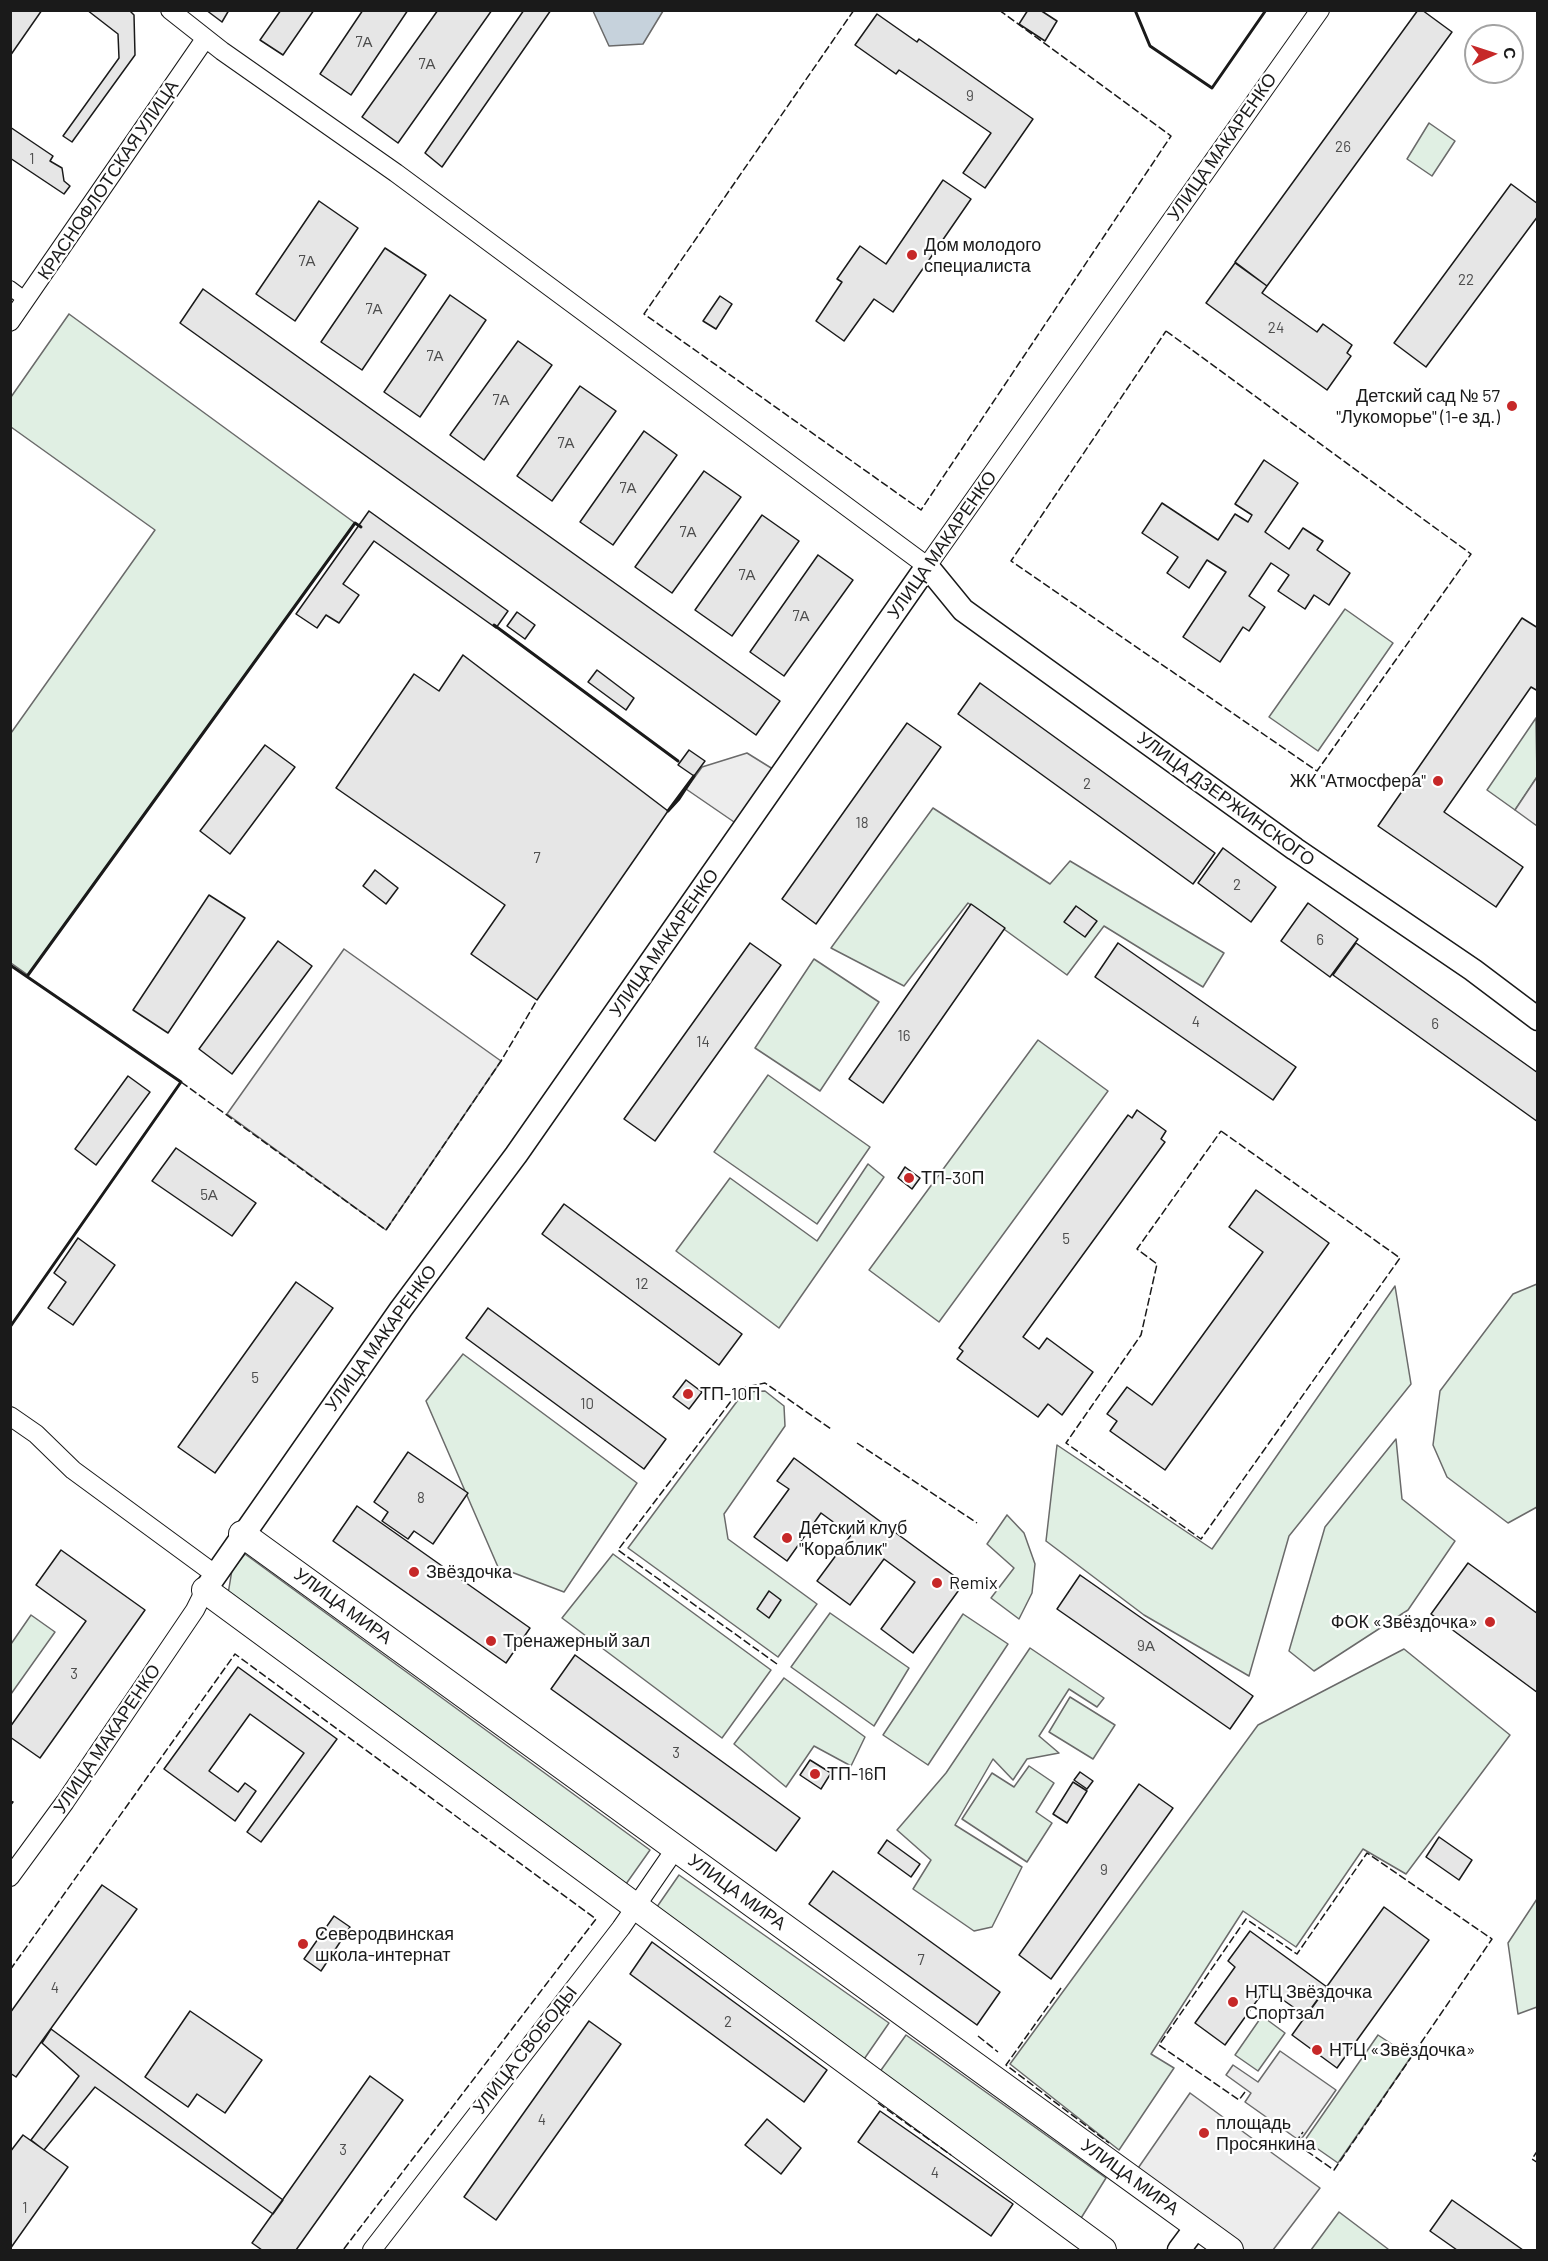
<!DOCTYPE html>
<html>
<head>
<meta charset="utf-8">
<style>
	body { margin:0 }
	#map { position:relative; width:1548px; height:2261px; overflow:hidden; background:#fff; font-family:Barlow,sans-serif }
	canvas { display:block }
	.frame { position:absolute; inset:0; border:12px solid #1a1a1a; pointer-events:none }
	.north { position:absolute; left:1464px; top:24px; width:60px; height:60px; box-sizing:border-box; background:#fff; border:2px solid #a3a3a3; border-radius:50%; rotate:87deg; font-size:16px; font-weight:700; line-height:24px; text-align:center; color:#1a1a1a }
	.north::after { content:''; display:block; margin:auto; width:21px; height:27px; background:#c62828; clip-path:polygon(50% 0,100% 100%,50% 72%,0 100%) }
</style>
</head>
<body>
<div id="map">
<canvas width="1548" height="2261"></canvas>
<div class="frame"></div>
<div class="north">С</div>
</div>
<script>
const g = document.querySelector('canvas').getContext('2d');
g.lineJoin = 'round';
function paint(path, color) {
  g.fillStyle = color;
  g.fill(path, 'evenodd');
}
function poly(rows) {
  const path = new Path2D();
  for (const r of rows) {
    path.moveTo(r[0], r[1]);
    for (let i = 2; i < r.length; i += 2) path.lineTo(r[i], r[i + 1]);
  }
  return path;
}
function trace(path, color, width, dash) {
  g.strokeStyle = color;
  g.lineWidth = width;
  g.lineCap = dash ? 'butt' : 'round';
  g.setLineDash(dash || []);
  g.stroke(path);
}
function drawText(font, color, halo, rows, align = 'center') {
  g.font = font + ' Barlow,sans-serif';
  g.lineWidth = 4.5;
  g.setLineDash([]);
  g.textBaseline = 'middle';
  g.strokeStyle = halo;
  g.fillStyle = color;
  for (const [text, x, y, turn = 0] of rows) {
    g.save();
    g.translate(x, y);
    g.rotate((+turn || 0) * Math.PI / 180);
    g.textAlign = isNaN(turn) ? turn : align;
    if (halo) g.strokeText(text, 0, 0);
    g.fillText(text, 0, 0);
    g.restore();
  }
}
const green = poly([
	[1429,123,1455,141,1432,176,1407,159,1429,123],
	[69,314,355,523,28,975,11,963,11,733,155,530,11,427,11,397,69,314],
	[1345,609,1393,643,1318,751,1269,717,1345,609],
	[1536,718,1537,777,1515,810,1487,790,1536,718],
	[933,808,1050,884,1070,861,1224,953,1203,987,1104,926,1067,975,968,903,904,986,831,948,933,808],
	[814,959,879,1002,820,1091,755,1048,814,959],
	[1038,1040,1108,1091,939,1322,869,1270,1038,1040],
	[768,1075,870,1147,817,1224,714,1152,768,1075],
	[868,1164,884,1177,779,1328,676,1251,730,1178,817,1241,868,1164],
	[1537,1284,1537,1507,1508,1523,1447,1477,1433,1445,1440,1391,1513,1294,1537,1284],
	[1395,1286,1411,1384,1289,1536,1249,1676,1144,1615,1046,1541,1057,1445,1212,1549,1395,1286],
	[463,1354,637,1483,564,1592,498,1567,426,1401,463,1354],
	[765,1391,784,1406,785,1426,724,1514,728,1539,817,1604,778,1657,628,1548,744,1392,765,1391],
	[1396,1439,1402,1499,1455,1541,1408,1610,1314,1671,1289,1651,1325,1527,1396,1439],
	[1007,1515,1024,1533,1035,1564,1032,1593,1019,1619,991,1598,1014,1568,987,1544,1007,1515],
	[245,1554,650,1850,626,1884,228,1594,232,1570,245,1554],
	[613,1554,771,1670,722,1738,562,1618,613,1554],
	[830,1613,909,1668,874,1726,791,1667,830,1613],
	[963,1614,1008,1644,928,1765,883,1735,963,1614],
	[31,1615,55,1632,11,1694,11,1644,31,1615],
	[1030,1648,1104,1698,1097,1707,1069,1689,1039,1736,1059,1753,1027,1759,1013,1780,993,1759,955,1825,1022,1867,992,1927,974,1931,913,1889,931,1860,897,1830,946,1773,1030,1648],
	[1404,1649,1510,1735,1406,1874,1363,1849,1296,1947,1243,1911,1151,2054,1174,2068,1119,2150,1010,2064,1258,1725,1404,1649],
	[784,1678,865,1737,851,1766,814,1746,786,1787,734,1744,784,1678],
	[1070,1697,1115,1725,1093,1759,1049,1732,1070,1697],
	[1029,1766,1054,1783,1036,1812,1052,1823,1027,1862,962,1819,992,1773,1014,1787,1029,1766],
	[679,1875,889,2023,860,2065,650,1917,679,1875],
	[1537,1899,1537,2007,1518,2014,1508,1943,1537,1899],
	[1262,2016,1285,2033,1258,2071,1235,2055,1262,2016],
	[906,2035,1106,2178,1078,2223,874,2080,906,2035],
	[1378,2035,1411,2057,1338,2163,1305,2140,1378,2035],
	[1339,2212,1388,2249,1387,2250,1311,2250,1339,2212]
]);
paint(green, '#e0efe3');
trace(green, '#6a6a6a', 1.5);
const parking = poly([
	[747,753,776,771,737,824,686,789,702,767,747,753],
	[1537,777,1537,826,1515,810,1537,777],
	[344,949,501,1061,386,1230,227,1114,344,949],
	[1280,2051,1336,2090,1300,2141,1245,2102,1251,2093,1226,2075,1233,2065,1258,2082,1280,2051],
	[1190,2093,1320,2188,1273,2250,1240,2250,1134,2174,1190,2093]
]);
paint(parking, '#ededed');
trace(parking, '#6a6a6a', 1.5);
const water = poly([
	[593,11,594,10,663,11,643,44,609,46,593,11]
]);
paint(water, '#c6d2dc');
trace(water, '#6a6a6a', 1.5);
const building = poly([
	[12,10,42,10,10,56,10,12,12,10],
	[87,10,129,10,134,15,135,55,72,142,63,136,119,58,118,34,87,10],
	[206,10,229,10,222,22,206,10],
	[281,10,314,10,283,55,260,40,281,10],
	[363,10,408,10,351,95,320,74,363,10],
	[438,10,492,10,398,143,362,117,438,10],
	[524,10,551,10,442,167,425,153,524,10],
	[1028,10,1040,10,1057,21,1045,41,1019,24,1028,10],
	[1418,10,1422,10,1452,32,1267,286,1235,262,1418,10],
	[877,14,917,42,919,39,1033,119,985,188,963,173,991,133,899,70,896,74,855,45,877,14],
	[10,127,53,156,50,161,62,168,64,181,70,186,64,194,10,158,10,127],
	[943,180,971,199,893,312,874,299,844,341,816,321,842,282,837,279,860,246,886,264,943,180],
	[1511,184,1538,204,1538,216,1426,367,1394,343,1511,184],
	[319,201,358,228,295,321,256,294,319,201],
	[385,248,426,275,362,370,321,342,385,248],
	[1235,263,1267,286,1262,293,1317,332,1323,324,1352,345,1347,353,1351,356,1327,390,1206,303,1235,263],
	[203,289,780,701,756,735,180,323,203,289],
	[450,295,486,320,420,417,384,392,450,295],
	[720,296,732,304,716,329,703,321,720,296],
	[518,341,552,365,484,460,450,435,518,341],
	[580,386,616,411,552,501,517,476,580,386],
	[644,431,677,455,613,545,580,522,644,431],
	[1264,460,1298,483,1265,532,1289,549,1303,528,1323,541,1317,550,1350,573,1329,605,1314,595,1305,609,1278,591,1289,575,1271,563,1249,596,1265,607,1249,631,1243,627,1220,662,1183,637,1226,572,1207,560,1189,588,1167,573,1178,557,1142,533,1162,503,1218,540,1235,514,1248,522,1252,515,1235,504,1264,460],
	[704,471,741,497,672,593,635,567,704,471],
	[369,511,508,611,496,628,374,541,343,584,359,595,339,623,326,615,317,628,296,614,369,511],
	[762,515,799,541,732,636,695,610,762,515],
	[818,555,853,580,784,676,750,652,818,555],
	[517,612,535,625,525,639,507,626,517,612],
	[1522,618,1538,628,1538,691,1531,687,1444,812,1523,867,1496,907,1378,826,1522,618],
	[463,655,668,811,537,1000,471,954,505,905,336,788,414,674,439,691,463,655],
	[597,670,634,698,626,710,588,682,597,670],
	[980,683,1215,853,1193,884,958,714,980,683],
	[907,723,941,747,816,924,782,899,907,723],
	[265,745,295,767,230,854,200,831,265,745],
	[689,750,705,761,694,776,678,765,689,750],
	[1223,848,1276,887,1251,922,1198,883,1223,848],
	[375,870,398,888,386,904,363,886,375,870],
	[209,895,245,918,168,1033,133,1010,209,895],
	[1308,903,1358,939,1330,977,1281,941,1308,903],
	[971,904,1005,928,883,1103,849,1079,971,904],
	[1076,906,1097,921,1085,937,1064,922,1076,906],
	[278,941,312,966,232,1074,199,1049,278,941],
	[750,943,781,965,655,1141,624,1119,750,943],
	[1118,943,1296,1067,1273,1100,1095,977,1118,943],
	[1356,943,1538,1073,1538,1122,1333,975,1356,943],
	[128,1076,150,1092,96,1165,75,1149,128,1076],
	[1137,1110,1166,1131,1161,1139,1165,1142,1023,1337,1039,1349,1047,1338,1093,1372,1062,1415,1048,1404,1038,1417,957,1359,963,1351,959,1348,1128,1115,1132,1118,1137,1110],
	[176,1148,256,1203,232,1236,152,1181,176,1148],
	[905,1167,920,1178,912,1189,898,1178,905,1167],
	[1256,1190,1329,1243,1165,1470,1110,1431,1117,1421,1107,1414,1127,1387,1152,1405,1263,1252,1229,1227,1256,1190],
	[564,1204,742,1334,719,1365,542,1234,564,1204],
	[78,1238,115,1265,73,1325,48,1308,66,1282,54,1273,78,1238],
	[296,1282,333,1308,215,1473,178,1447,296,1282],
	[488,1308,666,1439,644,1469,466,1338,488,1308],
	[686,1380,702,1392,689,1409,673,1397,686,1380],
	[408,1452,468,1493,433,1544,414,1531,408,1539,382,1521,388,1512,374,1502,408,1452],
	[794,1458,964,1583,913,1653,881,1629,915,1582,884,1559,850,1605,817,1581,851,1535,821,1513,787,1561,754,1537,789,1489,777,1481,794,1458],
	[357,1506,530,1628,506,1663,333,1541,357,1506],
	[61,1550,145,1610,40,1758,10,1737,10,1727,86,1621,36,1585,61,1550],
	[1468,1563,1538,1614,1538,1693,1431,1614,1468,1563],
	[1080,1575,1253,1696,1230,1729,1057,1609,1080,1575],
	[769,1591,781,1600,769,1618,757,1609,769,1591],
	[575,1655,800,1818,776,1851,551,1689,575,1655],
	[238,1667,337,1739,261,1842,247,1832,304,1753,250,1714,209,1771,238,1792,245,1783,256,1791,235,1821,164,1769,238,1667],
	[810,1760,831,1773,821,1789,800,1775,810,1760],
	[1080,1772,1093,1781,1087,1789,1074,1780,1080,1772],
	[1073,1782,1087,1791,1067,1823,1053,1814,1073,1782],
	[1139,1784,1173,1808,1051,1979,1019,1955,1139,1784],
	[1439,1837,1472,1860,1459,1880,1426,1857,1439,1837],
	[887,1840,920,1864,911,1877,878,1853,887,1840],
	[833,1871,1000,1992,977,2025,809,1904,833,1871],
	[102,1885,137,1909,16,2077,10,2073,10,2013,102,1885],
	[1384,1907,1429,1940,1337,2068,1292,2035,1384,1907],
	[334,1916,350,1927,321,1971,304,1959,334,1916],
	[1250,1931,1327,1987,1306,2016,1266,1988,1225,2045,1195,2023,1235,1967,1228,1961,1250,1931],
	[652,1942,827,2070,804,2102,630,1974,652,1942],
	[190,2011,262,2060,225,2113,197,2094,188,2107,145,2077,190,2011],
	[589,2021,621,2044,496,2220,464,2197,589,2021],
	[51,2029,283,2200,273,2214,95,2087,44,2150,31,2140,79,2076,42,2043,51,2029],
	[370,2076,403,2100,296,2250,262,2250,252,2243,370,2076],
	[880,2111,1013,2204,991,2236,858,2142,880,2111],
	[767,2119,801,2148,781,2174,745,2145,767,2119],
	[23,2135,68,2167,10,2249,10,2152,23,2135],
	[1452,2200,1523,2250,1457,2250,1430,2231,1452,2200]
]);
paint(building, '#e6e6e6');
trace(building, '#1a1a1a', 1.5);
const pedestrian = poly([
	[10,288,26,300]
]);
const minor = poly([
	[170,10,222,51,396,173,927,566,1320,10],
	[10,322,205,39],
	[10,1416,36,1434,73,1470,216,1575],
	[10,1877,65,1802,195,1610,205,1590],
	[372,2250,621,1928,676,1848]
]);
const tertiary = poly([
	[205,1590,401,1309,516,1155,927,566,963,610,1295,849,1473,970,1538,1019],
	[1179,2250,1197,2226]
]);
const secondary = poly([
	[242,1534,1230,2250],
	[205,1590,1103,2250]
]);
trace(pedestrian, '#1a1a1a', 16);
trace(minor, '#1a1a1a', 20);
trace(tertiary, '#1a1a1a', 25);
trace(secondary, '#1a1a1a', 28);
trace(pedestrian, '#fff', 14);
trace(minor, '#fff', 18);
trace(tertiary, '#fff', 22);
trace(secondary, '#fff', 26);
trace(poly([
	[854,10,644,314,921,510,1171,136,999,10],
	[1166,331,1471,554,1317,771,1011,561,1166,331],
	[181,1082,386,1230,501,1061,537,1000],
	[1221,1131,1400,1258,1201,1539,1066,1443,1141,1335,1157,1264,1137,1249,1221,1131],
	[857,1443,977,1523],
	[777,1664,618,1550,741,1388,765,1383,831,1429],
	[10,1801,13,1802,10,1806],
	[10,1970,235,1654,596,1919,343,2250],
	[1061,1988,1006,2065,1109,2143],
	[978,2036,998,2052],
	[1245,2092,1239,2100,1159,2045,1246,1919,1297,1954,1367,1853,1492,1939,1334,2170,1295,2143,1303,2132],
	[878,2103,951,2155],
	[1538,2150,1532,2159,1538,2163]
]), '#1a1a1a', 1.5, [8, 3]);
trace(poly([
	[1135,10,1150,46,1212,88,1266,10],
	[494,625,678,761],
	[694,776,679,799,668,811,694,776],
	[10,965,181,1082,10,1327],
	[28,975,355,523,361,527]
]), '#1a1a1a', 3);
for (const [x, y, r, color] of [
	[912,255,6,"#c62828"],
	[1512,406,6,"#c62828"],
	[1438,781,6,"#c62828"],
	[909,1178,6,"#c62828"],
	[688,1394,6,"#c62828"],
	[787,1538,6,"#c62828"],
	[414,1572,6,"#c62828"],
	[937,1583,6,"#c62828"],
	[1490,1622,6,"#c62828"],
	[491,1641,6,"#c62828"],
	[815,1774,6,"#c62828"],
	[303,1944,6,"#c62828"],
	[1233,2002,6,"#c62828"],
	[1317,2050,6,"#c62828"],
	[1204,2133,6,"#c62828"]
]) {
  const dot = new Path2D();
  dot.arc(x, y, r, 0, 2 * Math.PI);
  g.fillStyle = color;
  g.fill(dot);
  trace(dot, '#fff', 2);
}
drawText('15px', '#4d4d4d', null, [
	["7А",364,42],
	["7А",427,64],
	["9",970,96],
	["26",1343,147],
	["1",32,159],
	["7А",307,261],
	["22",1466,280],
	["7А",374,309],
	["24",1276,328],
	["7А",435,356],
	["7А",501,400],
	["7А",566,443],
	["7А",628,488],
	["7А",688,532],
	["7А",747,575],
	["7А",801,616],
	["2",1087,784],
	["18",862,823],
	["7",537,858],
	["2",1237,885],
	["6",1320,940],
	["4",1196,1022],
	["6",1435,1024],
	["16",904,1036],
	["14",703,1042],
	["5А",209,1195],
	["5",1066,1239],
	["12",642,1284],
	["5",255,1378],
	["10",587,1404],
	["8",421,1498],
	["9А",1146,1646],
	["3",74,1674],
	["3",676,1753],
	["9",1104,1870],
	["7",921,1960],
	["4",55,1988],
	["2",728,2022],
	["4",542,2120],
	["3",343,2150],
	["4",935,2173],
	["1",25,2208]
]);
drawText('18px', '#1a1a1a', '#fff', [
	["УЛИЦА МАКАРЕНКО",1222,147,-55],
	["КРАСНОФЛОТСКАЯ УЛИЦА",108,180,-56],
	["УЛИЦА МАКАРЕНКО",942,545,-55],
	["УЛИЦА ДЗЕРЖИНСКОГО",1226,799,36],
	["УЛИЦА МАКАРЕНКО",664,943,-55],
	["УЛИЦА МАКАРЕНКО",381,1338,-54],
	["УЛИЦА МИРА",343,1606,36],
	["УЛИЦА МАКАРЕНКО",107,1739,-56],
	["УЛИЦА МИРА",737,1892,36],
	["УЛИЦА СВОБОДЫ",525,2050,-52],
	["УЛИЦА МИРА",1130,2177,36]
]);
drawText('18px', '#1a1a1a', '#fff', [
	["Дом молодого",924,245],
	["специалиста",924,266],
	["Детский сад № 57",1500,396,"right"],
	["\"Лукоморье\" (1-е зд.)",1500,417,"right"],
	["ЖК \"Атмосфера\"",1426,781,"right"],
	["ТП-30П",921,1178],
	["ТП-10П",700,1394],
	["Детский клуб",799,1528],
	["\"Кораблик\"",799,1549],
	["Звёздочка",426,1572],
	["Remix",949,1583],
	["ФОК «Звёздочка»",1478,1622,"right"],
	["Тренажерный зал",503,1641],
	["ТП-16П",827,1774],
	["Северодвинская",315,1934],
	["школа-интернат",315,1955],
	["НТЦ Звёздочка",1245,1992],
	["Спортзал",1245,2013],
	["НТЦ «Звёздочка»",1329,2050],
	["площадь",1216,2123],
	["Просянкина",1216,2144]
], 'left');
</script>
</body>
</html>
